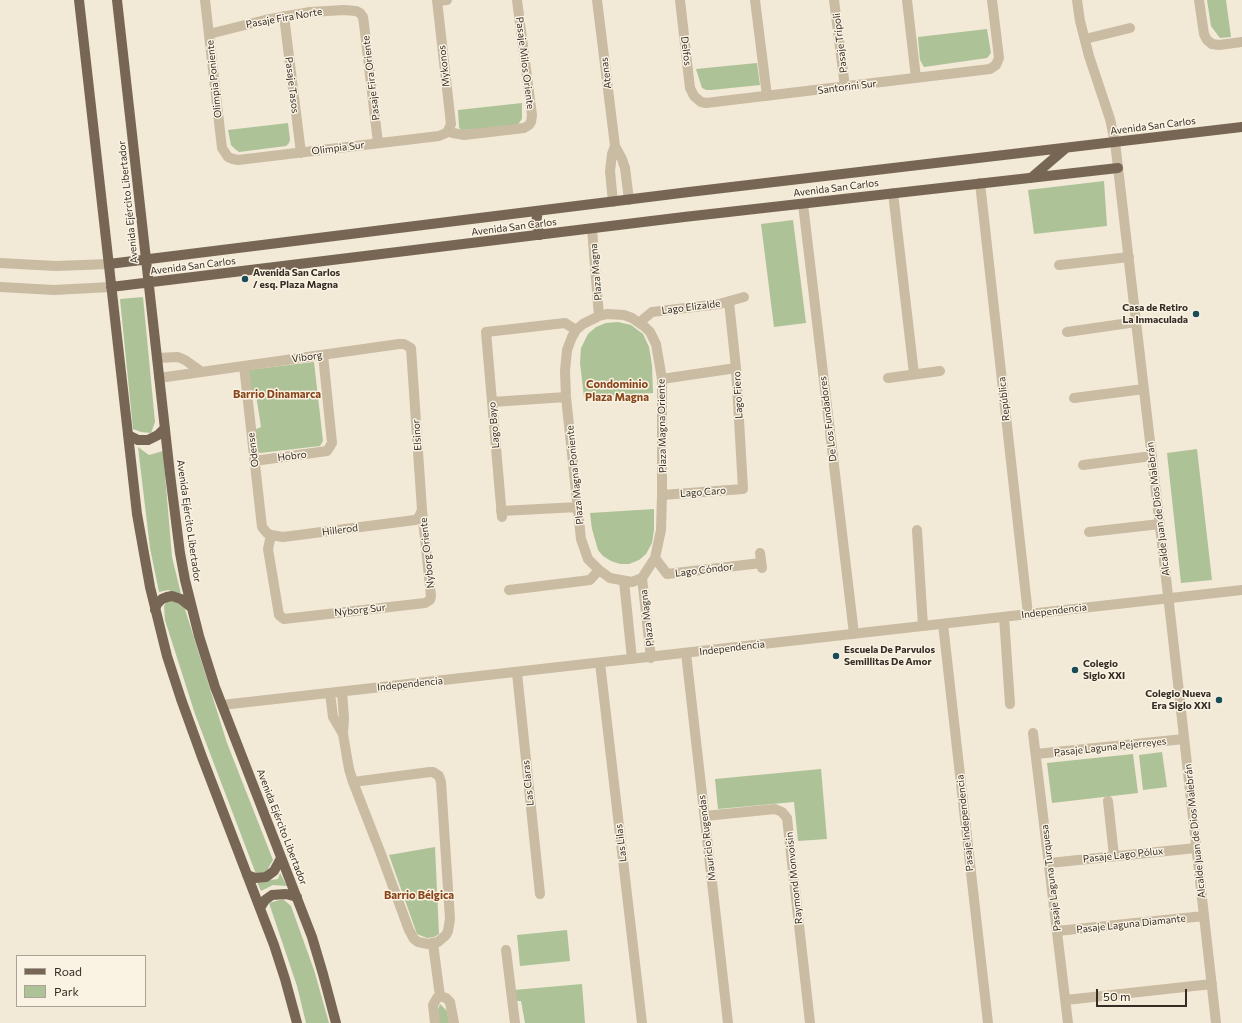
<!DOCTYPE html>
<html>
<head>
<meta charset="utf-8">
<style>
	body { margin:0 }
	#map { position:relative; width:1242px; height:1023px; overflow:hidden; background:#f2e9d7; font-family:Commissioner,sans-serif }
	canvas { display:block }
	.legend { position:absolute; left:16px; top:955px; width:130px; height:52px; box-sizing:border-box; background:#faf3e3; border:1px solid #aba397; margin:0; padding:5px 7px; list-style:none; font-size:12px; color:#352c25 }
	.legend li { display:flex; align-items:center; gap:8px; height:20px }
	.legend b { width:20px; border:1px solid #aba397 }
	.scale { position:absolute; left:1096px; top:989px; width:91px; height:18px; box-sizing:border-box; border:2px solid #352c25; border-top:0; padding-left:5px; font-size:12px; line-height:14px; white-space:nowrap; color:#352c25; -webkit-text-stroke:3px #faf3e3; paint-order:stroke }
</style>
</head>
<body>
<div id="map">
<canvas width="1242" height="1023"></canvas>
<ul class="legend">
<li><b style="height:5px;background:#786655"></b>Road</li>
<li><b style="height:11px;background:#adc297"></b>Park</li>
</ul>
<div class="scale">50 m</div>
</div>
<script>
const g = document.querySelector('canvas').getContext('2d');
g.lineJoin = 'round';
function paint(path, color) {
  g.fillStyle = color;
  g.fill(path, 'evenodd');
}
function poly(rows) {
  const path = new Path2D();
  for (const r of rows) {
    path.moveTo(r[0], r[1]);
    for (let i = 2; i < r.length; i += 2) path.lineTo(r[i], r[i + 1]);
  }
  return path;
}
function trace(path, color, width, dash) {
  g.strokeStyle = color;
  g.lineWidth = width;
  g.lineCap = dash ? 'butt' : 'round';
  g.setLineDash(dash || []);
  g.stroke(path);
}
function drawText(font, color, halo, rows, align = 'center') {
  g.font = font + ' Commissioner,sans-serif';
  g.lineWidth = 3;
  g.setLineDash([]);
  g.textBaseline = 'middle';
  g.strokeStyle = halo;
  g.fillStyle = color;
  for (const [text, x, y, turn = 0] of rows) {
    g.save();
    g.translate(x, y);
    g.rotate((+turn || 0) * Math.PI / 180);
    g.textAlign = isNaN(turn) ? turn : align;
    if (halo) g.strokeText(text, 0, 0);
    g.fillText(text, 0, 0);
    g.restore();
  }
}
paint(poly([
	[1207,0,1226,0,1231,37,1220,38,1211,26],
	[987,29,991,53,987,58,924,67,920,60,918,37],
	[757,63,760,85,711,90,706,90,702,88,696,69],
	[522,103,522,119,516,127,461,130,459,127,458,110],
	[288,123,290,140,289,143,286,146,239,152,235,149,231,145,228,130],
	[1104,181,1107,226,1034,234,1028,190],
	[793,220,806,323,774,327,761,224],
	[143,297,155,422,151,433,141,432,133,429,120,299],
	[618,322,631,325,643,334,649,347,652,365,653,393,584,397,580,363,581,348,588,334,596,327,606,323],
	[314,362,323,441,320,446,260,453,257,450,254,430,261,427,256,395,251,396,248,370],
	[138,447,149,455,163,451,172,557,181,594,168,590,159,592,150,548],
	[1197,449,1212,580,1181,583,1167,453],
	[654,509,654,530,652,543,646,554,639,560,629,564,620,564,611,561,603,556,598,550,592,529,590,513],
	[173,600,184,606,227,743,273,860,266,872,256,874,195,714,165,620,164,606,167,601],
	[1162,752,1167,787,1143,790,1139,755],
	[1133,754,1138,793,1052,803,1047,763],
	[821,769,827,839,798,841,794,802,718,809,715,779],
	[435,847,439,934,434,937,427,938,417,934,389,855],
	[280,873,287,886,273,885,261,891,257,882,278,879],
	[283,899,291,906,314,970,329,1023,306,1023,297,986,269,903],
	[567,930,570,961,520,966,517,935],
	[582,984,585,1023,525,1023,521,1001,514,1001,514,990],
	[440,1004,447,1011,449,1023,439,1023,437,1013]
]), '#adc297');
trace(poly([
	[205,0,222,148,228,157,233,159,238,160,439,136,446,133,448,131,451,124,437,0],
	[597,0,615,146,612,154,610,171,613,202],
	[680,0,690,88,694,96,701,102,706,103,990,69,996,65,999,58,992,0],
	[755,0,767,96],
	[834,0,845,87],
	[907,0,916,78],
	[1077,0,1080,21,1089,56,1110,119,1115,142,1171,621,1216,1023],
	[1199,0,1204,34,1207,40,1212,44,1219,45,1242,42],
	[437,1,447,0],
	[284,16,301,153],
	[209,34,265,20,310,12,344,10,356,11,360,13,363,17,364,24,378,143],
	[1085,39,1130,28],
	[448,131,453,133,464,135,524,128,529,125,531,122,532,115,517,0],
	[615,146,622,159,625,168,629,200],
	[980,183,1028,614],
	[893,193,914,374],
	[803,204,854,634],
	[592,229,599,316],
	[0,263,56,266,109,264],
	[1059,265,1129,257],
	[0,287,54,290,111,287],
	[607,314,624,315,632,318,645,327,650,332,656,344,662,379,662,495,661,530,655,558,642,578,632,582,610,578,599,570,588,559,581,539,566,397,565,371,567,350,572,337,576,330,583,324,599,316,607,314],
	[640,322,652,312,719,304,744,297],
	[1067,332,1136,322],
	[157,358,178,357,185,360,202,372],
	[159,378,399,344,404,344,411,348,422,510,419,517,415,520,283,537,271,535,267,533,262,527,244,366],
	[888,378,940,371],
	[662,379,736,368],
	[1074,398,1144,389],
	[492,402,566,397],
	[254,461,327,451,329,448,332,443,323,355],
	[1083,465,1152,456],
	[662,495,743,489,736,368,729,302],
	[501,511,578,507],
	[502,517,486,332,565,323,576,330],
	[917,530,923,626],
	[1089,532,1160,524],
	[271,535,268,549,279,615,284,619,425,603,430,600,431,596,422,510],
	[760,553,762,568],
	[655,558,667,574,761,563],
	[642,578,651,658],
	[624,581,632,659],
	[509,590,590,580,599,570],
	[1004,617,1010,704],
	[943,624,988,1023],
	[686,653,728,1023],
	[600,663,642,1023],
	[517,673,540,894],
	[342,692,344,718,343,734,349,769,353,782,381,854,409,930,414,939,418,942,428,944,438,942,446,935,448,931,450,919,441,782,439,776,433,772,430,772,353,782],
	[330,693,333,717,343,734],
	[222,705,1242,590],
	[1033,733,1068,1023],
	[1036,754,1184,739],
	[1108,801,1114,856],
	[705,816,775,809,782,812,787,818,810,1023],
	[1049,863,1196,848],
	[1057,931,1204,916],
	[433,944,440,996],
	[506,950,515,1023],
	[1066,1000,1212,984],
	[435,1023,433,1005,437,998,440,996,446,998,450,1002,454,1023]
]), '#cabba3', 10);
trace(poly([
	[79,0,137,514,150,587,167,656,181,699,202,757,274,945,285,979,297,1023],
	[117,0,170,474,180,553,185,580,199,636,215,687,312,937,323,974,336,1023],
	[1031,178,1066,148],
	[538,211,536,223,540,235],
	[109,264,689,192,1242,127],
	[111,287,684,217,1118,168],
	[128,435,138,440,148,440,158,435,165,428],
	[155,610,157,604,162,599,167,597,172,596,181,599,191,607],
	[247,875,255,878,266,877,274,871,281,858],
	[260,908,265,900,272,895,286,894,297,897]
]), '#786655', 10);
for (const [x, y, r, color] of [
	[245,279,4,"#194b58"],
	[1196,314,4,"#194b58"],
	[836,656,4,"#194b58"],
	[1075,670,4,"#194b58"],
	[1219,700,4,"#194b58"]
]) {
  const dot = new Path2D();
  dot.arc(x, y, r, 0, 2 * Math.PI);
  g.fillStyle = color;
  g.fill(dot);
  trace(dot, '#faf3e3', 1.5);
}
drawText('10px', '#352c25', '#faf3e3', [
	["Pasaje Fira Norte",284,18,-10],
	["Pasaje Trípoli",840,43,-97],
	["Delfos",686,51,83],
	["Pasaje Milos Oriente",525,63,83],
	["Mykonos",444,66,-96],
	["Atenas",606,73,-97],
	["Pasaje Fira Oriente",371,78,-97],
	["Olimpia Poniente",214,79,-96],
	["Pasaje Tasos",292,85,83],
	["Santorini Sur",847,87,-7],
	["Avenida San Carlos",1153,126,-7],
	["Olimpia Sur",338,148,-7],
	["Avenida San Carlos",836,188,-7],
	["Avenida Ejército Libertador",128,202,-96],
	["Avenida San Carlos",514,227,-7],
	["Avenida San Carlos",193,266,-7],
	["Plaza Magna",596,272,-95],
	["Lago Elizalde",691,307,-7],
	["Viborg",307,357,-8],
	["Lago Fiero",738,395,-93],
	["República",1004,399,-96],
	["De Los Fundadores",828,419,-97],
	["Lago Bayo",494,425,-95],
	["Plaza Magna Oriente",662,426,-91],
	["Elsinor",417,435,-94],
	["Odense",253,450,-97],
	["Hobro",292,456,-7],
	["Plaza Magna Poniente",575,475,-96],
	["Lago Caro",703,492,-4],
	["Alcalde Juan de Dios Malebrán",1158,509,-97],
	["Avenida Ejército Libertador",189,521,82],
	["Hillerod",340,530,-7],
	["Nyborg Oriente",427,553,-96],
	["Lago Cóndor",704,570,-7],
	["Nyborg Sur",360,610,-6],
	["Independencia",1054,611,-7],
	["Plaza Magna",647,618,-97],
	["Independencia",732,648,-7],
	["Independencia",410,684,-6],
	["Pasaje Laguna Pejerreyes",1110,747,-6],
	["Las Claras",528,783,-96],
	["Pasaje Independencia",965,823,-96],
	["Avenida Ejército Libertador",282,827,69],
	["Alcalde Juan de Dios Malebrán",1195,831,-96],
	["Mauricio Rugendas",707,838,-97],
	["Las Lilas",621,843,-97],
	["Pasaje Lago Pólux",1123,855,-6],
	["Raymond Monvoisin",794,878,-96],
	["Pasaje Laguna Turquesa",1051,878,-97],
	["Pasaje Laguna Diamante",1131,924,-6]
]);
drawText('bold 10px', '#352c25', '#faf3e3', [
	["Avenida San Carlos",253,273],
	["/ esq. Plaza Magna",253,285],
	["Casa de Retiro",1188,308,"right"],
	["La Inmaculada",1188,320,"right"],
	["Escuela De Parvulos",844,650],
	["Semillitas De Amor",844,662],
	["Colegio",1083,664],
	["Siglo XXI",1083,676],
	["Colegio Nueva",1211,694,"right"],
	["Era Siglo XXI",1211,706,"right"]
], 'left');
drawText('bold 11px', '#88441a', '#faf3e3', [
	["Condominio",617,384],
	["Plaza Magna",617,397],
	["Barrio Dinamarca",277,394],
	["Barrio Bélgica",419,895]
]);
</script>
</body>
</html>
